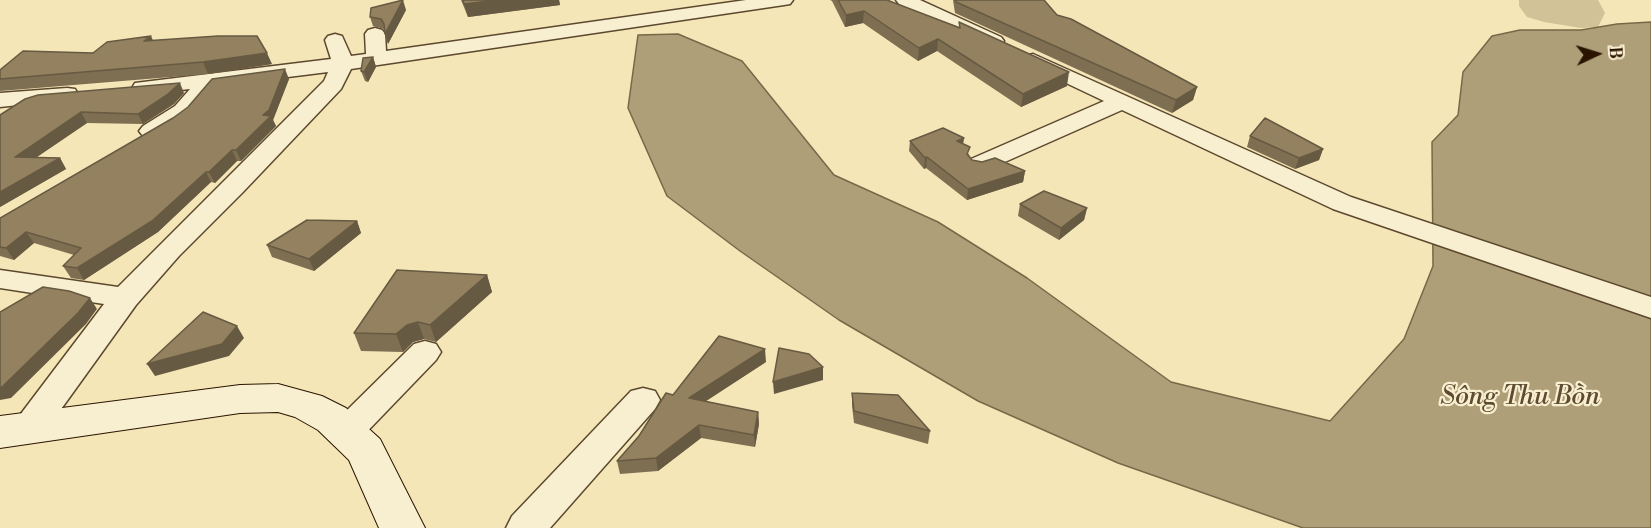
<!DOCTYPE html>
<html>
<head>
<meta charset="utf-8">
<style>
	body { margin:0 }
	#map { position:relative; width:1651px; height:528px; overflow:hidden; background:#f4e6b6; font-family:"Libre Bodoni",serif }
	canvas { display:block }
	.north { position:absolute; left:1567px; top:24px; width:60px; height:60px; -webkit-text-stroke:4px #f8efd0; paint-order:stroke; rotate:86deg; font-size:16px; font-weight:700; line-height:24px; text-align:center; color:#2a1400 }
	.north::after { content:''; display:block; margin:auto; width:21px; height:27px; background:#2a1400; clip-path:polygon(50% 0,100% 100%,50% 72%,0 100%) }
</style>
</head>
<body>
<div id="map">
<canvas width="1651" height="528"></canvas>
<div class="north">B</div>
</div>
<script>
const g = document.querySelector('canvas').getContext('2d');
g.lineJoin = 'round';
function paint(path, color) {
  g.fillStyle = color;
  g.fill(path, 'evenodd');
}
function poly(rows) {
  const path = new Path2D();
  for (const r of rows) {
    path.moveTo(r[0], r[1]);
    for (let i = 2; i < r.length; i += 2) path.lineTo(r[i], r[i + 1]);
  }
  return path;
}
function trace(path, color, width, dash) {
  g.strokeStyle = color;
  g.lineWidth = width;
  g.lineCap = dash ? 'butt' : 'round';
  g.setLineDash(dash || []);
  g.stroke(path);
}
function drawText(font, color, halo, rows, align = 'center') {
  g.font = font + ' "Libre Bodoni",serif';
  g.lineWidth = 4.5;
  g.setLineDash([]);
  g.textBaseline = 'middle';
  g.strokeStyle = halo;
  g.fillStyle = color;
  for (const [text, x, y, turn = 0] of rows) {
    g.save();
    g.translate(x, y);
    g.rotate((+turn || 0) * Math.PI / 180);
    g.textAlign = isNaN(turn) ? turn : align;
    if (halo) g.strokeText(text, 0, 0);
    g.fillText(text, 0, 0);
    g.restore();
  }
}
paint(poly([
	[1519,0,1598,0,1605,13,1598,27,1581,28,1544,22,1527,17,1519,6]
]), '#d2c297');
const water = poly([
	[1651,22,1651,528,1303,528,1118,463,978,401,839,320,740,251,667,196,628,108,638,35,678,34,742,61,834,175,938,222,1027,278,1171,382,1330,421,1404,339,1433,266,1432,142,1458,115,1463,72,1492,36,1520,30,1581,30,1617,24,1651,22]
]);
paint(water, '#af9f78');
trace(water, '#7a6748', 1.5);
const street = poly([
	[746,0,793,0,790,4,784,5,351,69,341,89,243,192,179,256,136,305,41,437,29,441,17,437,11,428,17,419,104,304,0,288,0,270,118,287,324,81,328,72,216,86,191,116,159,136,151,138,143,136,139,131,143,126,175,106,190,89,143,94,135,93,132,88,135,83,331,59,325,40,328,36,335,34,342,36,351,56,366,54,365,34,368,30,375,28,382,30,385,34,386,51,746,0],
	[896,0,920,0,1001,37,1004,41,1001,45,994,47,987,45,899,4,896,0],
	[1033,54,1351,197,1651,297,1651,318,1333,209,1122,110,989,169,980,171,971,169,968,164,971,159,1104,101,1026,64,1023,60,1026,56,1033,54],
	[67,88,75,89,78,94,75,99,0,107,0,93,67,88],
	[425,341,436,344,441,352,436,360,358,441,346,445,334,441,328,432,334,423,414,344,425,341],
	[643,388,655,391,660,400,655,409,550,528,506,528,512,516,631,391,643,388]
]);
const secondary = poly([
	[278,384,322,396,346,408,380,439,425,528,379,528,349,460,318,430,295,417,278,412,240,413,0,448,0,416,240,385,278,384]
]);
trace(street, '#5c482e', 3);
trace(secondary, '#2a1400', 2);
paint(street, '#f8efd0');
paint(secondary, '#f8efd0');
paint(poly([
	[461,0,559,0,560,5,468,17],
	[830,0,887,0,959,27,959,22,1067,86,1021,107,937,51,918,61,863,23,845,27,832,1],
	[953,0,1044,0,1057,15,1197,87,1193,100,1172,113,955,13],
	[406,10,388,44,384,29,373,26,370,17],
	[153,41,272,64,208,74,0,91,0,70],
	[373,57,376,67,368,82,365,81,361,71],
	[289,79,273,120,276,126,241,161,237,161,215,183,211,182,158,232,84,280,71,278,63,266,74,255,34,243,14,260,0,256,0,218],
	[184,93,174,104,143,124,87,123,37,157,60,158,66,169,0,207,0,115],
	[1250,136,1323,149,1319,160,1295,169,1247,147],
	[964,138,963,144,972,160,1025,171,1023,182,967,200,926,168,924,169,909,151,910,141],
	[1020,204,1087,208,1084,220,1059,240,1018,216],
	[357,221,361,233,314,271,272,257,267,245],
	[487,275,492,292,436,342,424,339,413,342,403,352,361,351,354,333],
	[766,362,705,401,758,412,759,424,755,447,701,438,658,471,620,474,617,461,673,395],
	[852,393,930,431,928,444,854,423,852,406]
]), '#7e6f52');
paint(poly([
	[403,0,406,10,388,44,385,34],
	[498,0,559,0,560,5,468,17,464,4],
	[864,11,863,23,845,27,846,15],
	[151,36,156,47,144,41],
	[938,39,937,51,918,61,919,48],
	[267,53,272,64,208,74,203,62],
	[373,57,376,67,368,82,364,72],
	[285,69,289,79,273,120,276,126,241,161,236,150,263,115],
	[1069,72,1067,86,1021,107,1023,94],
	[180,83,184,93,174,104,143,124,138,114],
	[1197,87,1193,100,1172,113,1176,100],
	[81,112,87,123,22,167,15,157],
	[964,138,962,149,957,141],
	[1323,149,1319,160,1295,169,1299,158],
	[232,150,237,161,215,183,209,172],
	[927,157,926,168,924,169,925,158],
	[60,158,66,169,0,207,0,192],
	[1025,171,1023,182,967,200,968,189],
	[206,172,211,182,158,232,84,280,77,268],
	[1087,208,1084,220,1059,240,1061,228],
	[357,221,361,233,314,271,309,259],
	[26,232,34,243,14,260,6,248],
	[487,275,492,292,436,342,430,325],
	[90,298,97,309,86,324,11,398,0,400,0,387],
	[418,322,424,339,413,342,403,352,396,334,407,325],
	[237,326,244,338,229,356,155,376,147,364],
	[765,349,766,362,691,411,689,398],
	[823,367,823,380,774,394,773,382],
	[758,412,759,424,755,447,754,435],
	[699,425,701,438,658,471,656,458]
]), '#675a42');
const building = poly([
	[403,0,385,34,384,24,381,19,370,17,371,8,403,0],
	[463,0,498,0,464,4,463,0],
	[838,0,887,0,960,28,959,22,1069,72,1023,94,938,39,919,48,864,11,846,15,838,0],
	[955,0,1044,0,1057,15,1071,19,1197,87,1176,100,956,2,955,0],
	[151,36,144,41,218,36,257,36,267,53,203,62,0,79,0,70,23,51,93,53,107,42,151,36],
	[373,57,364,72,361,71,363,58,373,57],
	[285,69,269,110,263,115,271,116,236,150,232,150,209,172,206,172,152,221,77,268,63,266,81,248,26,232,6,248,0,247,0,218,173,118,188,107,212,79,285,69],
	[180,83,168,94,138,114,81,112,15,157,60,158,0,192,0,115,25,99,38,95,180,83],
	[1265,118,1323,149,1299,158,1250,136,1265,118],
	[943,128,964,138,957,141,970,147,967,154,972,160,982,162,995,158,1025,171,968,189,927,157,925,158,910,141,943,128],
	[1044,191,1087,208,1061,228,1020,204,1044,191],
	[307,220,357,221,309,259,267,245,307,220],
	[397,270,487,275,430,325,418,322,407,325,396,334,354,333,397,270],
	[43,287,69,291,90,298,78,313,2,387,0,387,0,312,43,287],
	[203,312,237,326,222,344,147,364,203,312],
	[719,336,765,349,689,398,758,412,754,435,699,425,656,458,617,461,639,436,666,393,673,395,719,336],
	[779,348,809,354,823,367,773,382,779,348],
	[852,393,898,395,930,431,854,411,852,393]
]);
paint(building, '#93815f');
trace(building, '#675a42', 1.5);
drawText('italic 26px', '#5f4c30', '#f8efd0', [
	["Sông Thu Bồn",1520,398]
]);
</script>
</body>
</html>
